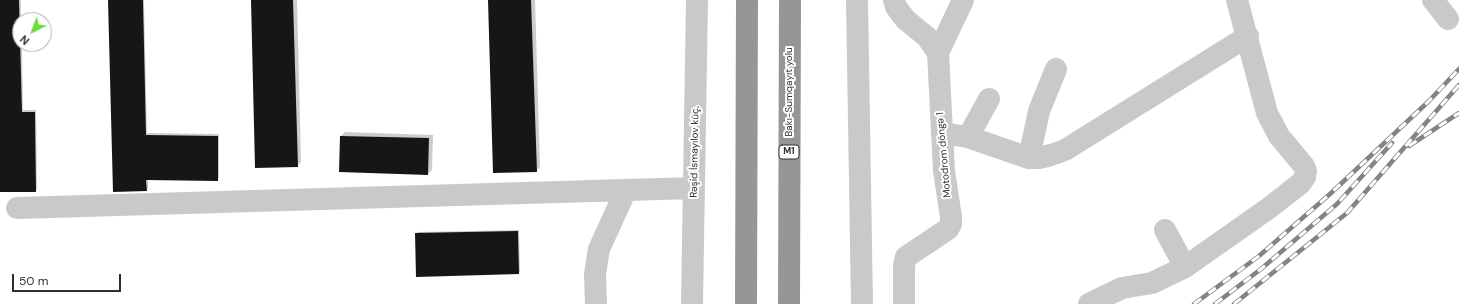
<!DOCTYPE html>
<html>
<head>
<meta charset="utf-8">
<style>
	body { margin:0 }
	#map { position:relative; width:1459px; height:304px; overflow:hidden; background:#fff; font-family:"DM Sans",sans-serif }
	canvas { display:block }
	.north { position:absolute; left:12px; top:12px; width:40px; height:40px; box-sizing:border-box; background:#fff; border:1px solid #acacac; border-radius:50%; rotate:222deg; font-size:11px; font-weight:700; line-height:16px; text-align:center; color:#2f2f2f }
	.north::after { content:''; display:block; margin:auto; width:14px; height:18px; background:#6cdc3c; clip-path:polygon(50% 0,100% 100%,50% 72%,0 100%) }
	.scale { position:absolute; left:12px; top:274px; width:109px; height:18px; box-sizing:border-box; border:2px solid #2f2f2f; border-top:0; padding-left:5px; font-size:12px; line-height:14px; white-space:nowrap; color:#2f2f2f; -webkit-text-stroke:3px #fff; paint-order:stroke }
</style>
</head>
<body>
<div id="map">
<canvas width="1459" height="304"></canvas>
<div class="north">N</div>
<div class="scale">50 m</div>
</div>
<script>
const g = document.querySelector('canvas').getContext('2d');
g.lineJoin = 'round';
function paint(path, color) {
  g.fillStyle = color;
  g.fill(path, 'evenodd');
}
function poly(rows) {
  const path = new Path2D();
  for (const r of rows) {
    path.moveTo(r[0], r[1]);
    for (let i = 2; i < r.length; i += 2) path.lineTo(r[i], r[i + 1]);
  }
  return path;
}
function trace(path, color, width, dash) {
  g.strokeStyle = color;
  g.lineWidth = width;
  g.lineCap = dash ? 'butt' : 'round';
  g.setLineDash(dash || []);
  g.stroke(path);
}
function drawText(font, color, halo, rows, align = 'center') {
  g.font = font + ' "DM Sans",sans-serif';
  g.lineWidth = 4;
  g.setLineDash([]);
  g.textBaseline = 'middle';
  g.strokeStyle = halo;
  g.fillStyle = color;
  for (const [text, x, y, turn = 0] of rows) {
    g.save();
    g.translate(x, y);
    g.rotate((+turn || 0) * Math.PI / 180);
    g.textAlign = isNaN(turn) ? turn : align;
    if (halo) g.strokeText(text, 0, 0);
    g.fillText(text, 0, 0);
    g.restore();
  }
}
paint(poly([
	[0,0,21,0,20,44,22,44,23,110,36,110,37,189,35,191],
	[109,0,144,0,147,133,219,134,219,178,217,180,148,179,148,188,146,190],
	[252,0,297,0,301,162,297,166],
	[489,0,535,0,540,167,536,171],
	[345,132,433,135,432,170,428,174,341,136],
	[519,230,520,272,518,273,416,234,418,232]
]), '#0003');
paint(poly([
	[0,0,19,0,22,112,35,112,36,192,0,192],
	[108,0,143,0,146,135,218,136,218,181,146,180,147,191,113,192],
	[251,0,293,0,298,167,255,168],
	[488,0,531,0,537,172,493,173],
	[340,136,429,138,428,175,339,172],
	[518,231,519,274,416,277,415,233]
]), '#161616');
trace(poly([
	[857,0,862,304],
	[894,0,896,7,906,20,927,37,938,53,944,171,951,217,951,224,948,229,906,257,904,265,904,304],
	[1433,0,1448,19],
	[938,53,963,0],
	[942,133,968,137,1029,158,1039,158,1051,155,1065,150,1248,36],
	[968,137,989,99],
	[1029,158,1039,111,1056,69],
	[17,208,694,188],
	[1165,230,1185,267],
	[596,304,595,274,599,249,626,190],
	[692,304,697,0],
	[1089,304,1122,288,1152,283,1185,267,1269,208,1301,183,1305,177,1306,171,1304,166,1279,136,1267,113,1237,0]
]), '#c9c9c9', 22);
trace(poly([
	[746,304,747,0],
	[789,304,790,0]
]), '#969696', 22);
const rail = poly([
	[1409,146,1459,113],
	[1194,304,1259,256,1330,194,1429,101,1459,69],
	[1215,304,1261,269,1337,204,1392,143],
	[1234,304,1347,213,1459,85]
]);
trace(rail, '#848484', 4.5);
trace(rail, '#fff', 3, [9]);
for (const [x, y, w] of [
	[789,152,20]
]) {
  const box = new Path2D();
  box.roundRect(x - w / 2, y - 7, w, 14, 3);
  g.fillStyle = '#fff';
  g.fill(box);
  trace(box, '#2f2f2f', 1);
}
drawText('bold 9px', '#2f2f2f', null, [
	["M1",789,152]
]);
drawText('10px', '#2f2f2f', '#fff', [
	["Bakı-Sumqayıt yolu",789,92,-90],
	["Rəşid İsmayılov küç.",695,152,-89],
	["Motodrom döngə 1",944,155,-95]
]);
</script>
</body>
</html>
